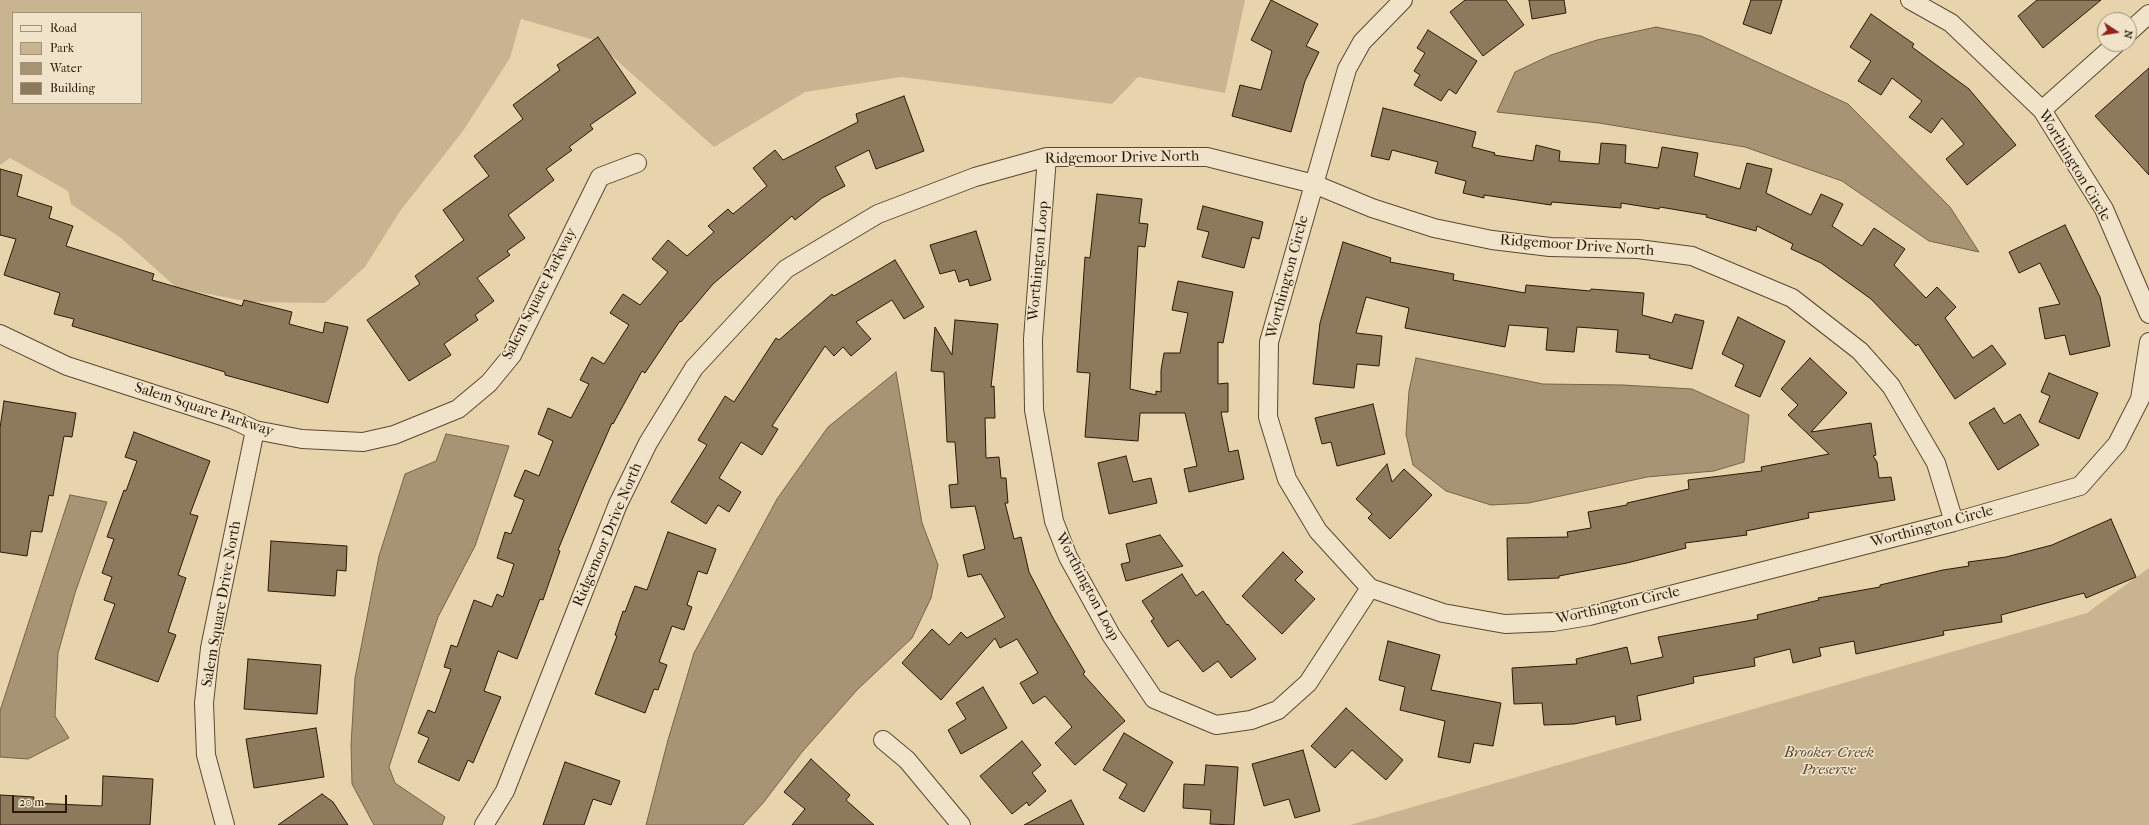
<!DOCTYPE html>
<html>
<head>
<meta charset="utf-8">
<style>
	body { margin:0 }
	#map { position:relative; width:2149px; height:825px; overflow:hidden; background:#e8d4ac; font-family:"IM FELL French Canon",serif }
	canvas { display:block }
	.legend { position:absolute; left:12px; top:12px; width:130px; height:92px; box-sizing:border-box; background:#f0e3c9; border:1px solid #a1927c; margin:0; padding:5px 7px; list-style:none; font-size:12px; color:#2a1908 }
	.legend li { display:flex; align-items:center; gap:8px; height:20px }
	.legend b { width:20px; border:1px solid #a1927c }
	.north { position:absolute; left:2097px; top:12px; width:40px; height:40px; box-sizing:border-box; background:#f0e3c9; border:1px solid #a1927c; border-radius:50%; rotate:102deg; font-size:11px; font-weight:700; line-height:16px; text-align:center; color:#2a1908 }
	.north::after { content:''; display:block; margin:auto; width:14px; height:18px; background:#8f2418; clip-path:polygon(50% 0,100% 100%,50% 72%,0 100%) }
	.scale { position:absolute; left:12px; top:795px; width:55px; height:18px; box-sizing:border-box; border:2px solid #2a1908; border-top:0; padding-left:5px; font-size:12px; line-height:14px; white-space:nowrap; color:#2a1908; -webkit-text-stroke:3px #f0e3c9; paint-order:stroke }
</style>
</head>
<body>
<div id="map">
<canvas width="2149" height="825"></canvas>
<ul class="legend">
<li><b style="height:5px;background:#f0e3c9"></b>Road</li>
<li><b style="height:11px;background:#c8b490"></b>Park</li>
<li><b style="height:11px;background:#a79474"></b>Water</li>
<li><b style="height:11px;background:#8d7a5d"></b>Building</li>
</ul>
<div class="north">N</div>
<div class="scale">20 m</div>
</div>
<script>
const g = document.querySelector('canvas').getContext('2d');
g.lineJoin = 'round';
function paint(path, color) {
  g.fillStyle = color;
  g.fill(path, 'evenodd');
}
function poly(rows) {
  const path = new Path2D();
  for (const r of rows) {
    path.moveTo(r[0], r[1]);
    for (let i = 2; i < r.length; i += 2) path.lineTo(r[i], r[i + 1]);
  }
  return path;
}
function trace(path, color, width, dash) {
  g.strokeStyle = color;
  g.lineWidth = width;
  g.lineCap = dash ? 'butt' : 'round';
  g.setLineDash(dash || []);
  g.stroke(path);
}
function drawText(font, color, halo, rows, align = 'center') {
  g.font = font + ' "IM FELL French Canon",serif';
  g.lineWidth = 3;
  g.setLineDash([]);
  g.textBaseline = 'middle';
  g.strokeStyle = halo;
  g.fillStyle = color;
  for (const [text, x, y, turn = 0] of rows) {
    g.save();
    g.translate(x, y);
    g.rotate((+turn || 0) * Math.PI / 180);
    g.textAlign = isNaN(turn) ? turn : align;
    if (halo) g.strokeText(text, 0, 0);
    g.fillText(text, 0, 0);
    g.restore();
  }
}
paint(poly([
	[0,0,1245,0,1225,93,1138,77,1112,104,901,77,805,92,714,147,594,40,521,19,510,58,463,131,400,211,365,267,325,303,250,302,177,288,121,238,71,204,68,191,10,158,0,165],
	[13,13,141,13,141,103,13,103],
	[2149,568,2149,825,1350,825,2087,613]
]), '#c8b490');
const water = poly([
	[1656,27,1701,36,1848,104,1950,207,1979,252,1929,241,1842,181,1745,147,1599,123,1497,112,1515,72,1551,55,1597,40,1656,27],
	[1416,358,1543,384,1623,385,1692,389,1749,415,1744,462,1714,471,1647,477,1529,503,1491,505,1446,491,1413,465,1406,434,1409,391,1416,358],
	[896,372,922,523,938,565,931,598,912,638,857,690,802,752,763,803,743,825,646,825,668,740,694,653,777,499,828,427,896,372],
	[446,434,509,446,475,546,438,617,389,767,395,783,445,817,442,825,374,825,352,784,351,745,355,678,379,556,405,474,436,461,446,434],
	[70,495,107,502,75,593,58,653,55,716,69,738,28,759,0,757,0,711,70,495]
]);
paint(water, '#a79474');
trace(water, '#756349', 1);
const building = poly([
	[1271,0,1318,24,1306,46,1319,52,1305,81,1291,132,1232,116,1240,85,1261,90,1272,51,1251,40,1271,0],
	[1465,0,1506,0,1524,25,1483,56,1450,12,1465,0],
	[1529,0,1564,0,1566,13,1532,19,1529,0],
	[1751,0,1782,0,1771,34,1743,24,1751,0],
	[2037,0,2101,0,2043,48,2018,16,2037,0],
	[1871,14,1914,44,1912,47,1969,89,2016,145,1967,185,1946,159,1964,144,1942,118,1931,133,1909,117,1922,101,1892,78,1881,95,1858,81,1871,61,1850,47,1871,14],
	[1428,30,1477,61,1456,94,1449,89,1441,101,1414,85,1420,75,1414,71,1425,53,1417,48,1428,30],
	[598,37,636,93,590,125,593,129,569,147,572,150,546,169,554,180,508,215,525,238,507,251,510,255,477,278,494,301,475,315,478,320,444,344,451,355,409,381,367,320,420,284,415,276,464,240,443,210,489,176,474,156,523,119,513,105,560,70,557,65,598,37],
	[2149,68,2149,175,2095,116,2149,68],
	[904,96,924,151,876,169,869,150,835,167,845,186,822,198,795,220,792,216,713,284,681,322,680,321,645,373,642,371,613,424,612,423,585,484,558,550,560,551,543,600,540,599,517,659,498,651,484,691,501,697,473,763,468,760,459,781,418,762,429,738,418,733,428,710,435,713,451,669,444,667,451,645,457,647,474,600,492,607,497,594,503,597,514,564,497,558,505,532,511,534,524,500,514,496,525,470,539,476,553,441,538,434,548,408,571,418,589,384,580,380,592,357,604,364,629,325,610,313,623,294,640,305,668,272,652,259,668,240,687,256,714,232,708,226,728,209,733,214,767,186,753,168,775,150,783,160,858,122,856,114,904,96],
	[1383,108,1476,132,1472,147,1495,153,1494,155,1533,161,1536,145,1560,151,1559,161,1599,164,1601,143,1626,145,1625,163,1658,168,1662,147,1698,153,1694,176,1740,189,1747,163,1772,169,1766,193,1811,215,1821,194,1843,204,1832,226,1862,246,1874,228,1905,249,1894,265,1926,298,1937,287,1956,307,1945,318,1973,358,1992,345,2006,364,1955,399,1918,344,1916,346,1871,299,1821,263,1791,249,1793,244,1757,226,1756,231,1706,217,1707,215,1660,207,1659,209,1621,203,1621,208,1552,202,1551,205,1484,195,1484,198,1463,193,1466,181,1435,173,1438,162,1392,150,1389,160,1371,156,1383,108],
	[0,169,22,175,17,196,52,207,49,218,73,226,66,246,154,274,152,280,242,306,244,300,292,312,289,324,323,333,325,322,348,327,328,403,225,375,225,372,72,326,74,319,54,314,60,293,4,275,16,239,0,235,0,169],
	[1097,194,1142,199,1139,223,1148,224,1145,247,1138,246,1130,389,1156,395,1156,391,1161,392,1161,370,1164,353,1180,353,1188,313,1172,310,1178,281,1233,292,1223,343,1218,342,1218,384,1228,383,1228,412,1221,412,1229,452,1238,450,1244,479,1189,492,1184,469,1197,466,1185,413,1140,413,1138,441,1085,437,1090,373,1077,372,1085,257,1090,258,1097,194],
	[1203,206,1263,222,1259,239,1252,237,1244,268,1202,257,1209,232,1197,229,1203,206],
	[2065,225,2100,297,2110,346,2070,355,2065,335,2045,339,2039,308,2060,304,2040,263,2019,273,2009,252,2065,225],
	[976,231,991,280,970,286,968,279,959,282,955,270,940,274,930,245,976,231],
	[1343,242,1391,258,1390,262,1454,274,1453,280,1525,293,1526,285,1590,291,1591,289,1644,293,1642,315,1672,323,1675,314,1704,321,1692,369,1649,358,1650,355,1616,352,1618,330,1577,327,1574,352,1546,350,1548,328,1509,325,1505,347,1405,328,1409,308,1366,297,1356,333,1382,336,1379,366,1357,364,1354,388,1313,384,1320,323,1343,242],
	[895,260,924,307,904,319,892,300,856,322,871,339,851,356,843,347,834,356,825,346,772,426,778,429,762,455,741,442,719,478,741,492,729,512,718,505,706,524,671,502,707,445,698,440,725,396,734,402,776,338,779,340,832,294,834,296,895,260],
	[1738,317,1785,341,1760,397,1735,386,1744,365,1722,354,1738,317],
	[955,320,998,324,991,387,994,386,995,418,985,418,986,458,999,457,1001,478,1006,478,1008,503,1005,503,1014,539,1021,537,1029,572,1053,618,1085,672,1083,674,1125,721,1075,765,1055,743,1072,727,1045,696,1033,704,1020,683,1038,673,1017,639,1000,648,995,638,941,700,902,663,932,629,949,645,961,632,967,638,1005,617,981,574,968,577,963,555,985,549,975,506,951,508,949,485,958,484,955,442,947,442,944,372,931,371,935,327,952,355,955,320],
	[1810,358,1847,393,1811,432,1871,423,1876,455,1873,456,1877,462,1879,478,1891,477,1895,500,1808,513,1809,518,1746,531,1747,535,1685,543,1686,548,1627,563,1559,576,1559,578,1508,580,1507,538,1568,537,1567,532,1591,528,1588,512,1627,505,1627,503,1689,489,1688,480,1762,471,1761,467,1829,454,1788,415,1798,405,1781,389,1810,358],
	[2049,373,2098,393,2079,439,2039,422,2050,396,2041,392,2049,373],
	[4,401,76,413,72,437,64,436,53,496,49,495,42,532,31,531,27,556,0,552,0,428,4,401],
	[1373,404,1385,454,1337,466,1331,442,1322,444,1315,418,1373,404],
	[1994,408,2004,424,2020,414,2039,445,1998,470,1969,423,1994,408],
	[134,432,210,461,190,514,198,516,178,575,186,578,168,632,176,635,158,682,95,659,115,604,104,600,112,577,102,573,114,539,107,537,124,490,126,491,137,461,125,457,134,432],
	[1126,456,1133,482,1151,478,1157,503,1109,514,1098,463,1126,456],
	[1387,464,1392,482,1404,469,1432,495,1390,539,1368,518,1372,514,1356,499,1387,464],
	[2111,519,2136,577,2086,598,2084,593,2001,615,2002,622,1943,631,1944,635,1856,654,1854,641,1819,648,1821,656,1793,663,1790,649,1754,658,1755,666,1693,677,1694,683,1637,696,1641,720,1616,725,1615,716,1574,724,1544,725,1542,703,1514,704,1512,668,1577,664,1576,659,1627,647,1631,664,1663,657,1658,637,1758,619,1757,615,1819,600,1818,598,1880,587,1880,585,1943,570,1969,566,1968,562,2006,557,2052,545,2111,519],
	[668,532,716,549,707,574,698,571,687,605,692,607,684,630,672,626,659,662,667,665,658,690,654,689,645,713,595,694,617,636,615,635,623,611,625,612,635,586,647,590,668,532],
	[1160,535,1183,566,1126,581,1121,564,1130,562,1126,544,1160,535],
	[271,541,347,546,346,571,337,570,335,596,268,591,271,541],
	[1283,552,1303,572,1295,580,1315,599,1282,634,1242,596,1283,552],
	[1182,574,1196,596,1203,591,1227,625,1228,624,1256,659,1231,678,1218,661,1203,672,1178,640,1168,647,1151,621,1154,619,1142,601,1182,574],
	[1388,641,1440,655,1431,690,1501,703,1493,746,1474,743,1470,763,1438,757,1445,721,1400,710,1405,687,1379,680,1388,641],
	[248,659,321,665,317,714,244,709,248,659],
	[983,687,1007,728,961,754,948,730,966,719,956,703,983,687],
	[1346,708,1403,760,1386,780,1352,750,1335,768,1311,746,1346,708],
	[316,728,324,777,254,788,246,739,316,728],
	[1124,733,1173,762,1144,812,1119,798,1127,784,1103,770,1124,733],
	[1022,741,1041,765,1032,773,1046,791,1029,806,1027,802,1012,814,980,776,1022,741],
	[1303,750,1320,811,1295,818,1289,799,1264,806,1252,764,1303,750],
	[811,759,850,795,846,800,874,825,792,825,805,809,784,792,811,759],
	[565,762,620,781,611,805,593,799,584,825,543,825,565,762],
	[1206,765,1238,767,1234,825,1210,824,1211,810,1183,808,1184,784,1204,785,1206,765],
	[103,776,153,779,150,825,0,825,0,795,34,797,33,803,102,806,103,776],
	[322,794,333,802,348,825,278,825,322,794],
	[1071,800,1084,825,1024,825,1071,800]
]);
paint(building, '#8d7a5d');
trace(building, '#2a1908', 1);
const minor = poly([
	[1403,0,1362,42,1347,69,1269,342,1268,417,1287,479,1318,531,1370,588,1443,613,1505,624,1553,622,1589,616,1954,522,2080,486,2117,444,2140,399,2149,342],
	[1910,0,1951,23,2042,110,2104,209,2149,314],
	[2129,32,2149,14],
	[2042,110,2116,44],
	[1047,157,1033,339,1034,410,1054,521,1068,557,1111,635,1154,699,1216,725,1251,720,1278,710,1308,683,1370,588],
	[0,334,67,366,234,420,255,430,302,439,363,442,394,435,458,409,489,383,512,355,600,177,637,163],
	[883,740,907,760,961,825],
	[225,825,206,755,204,703,210,648,255,430],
	[484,825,505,791,618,504,648,443,694,368,786,269,878,214,975,177,1047,157,1207,157,1314,184,1372,208,1434,228,1492,240,1550,247,1638,249,1692,256,1792,298,1860,351,1891,386,1936,463,1954,522]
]);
trace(minor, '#5a4831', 20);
trace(minor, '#f0e3c9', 18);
drawText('15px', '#2a1908', '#f0e3c9', [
	["Ridgemoor Drive North",1122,158,-1],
	["Worthington Circle",2074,166,59],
	["Ridgemoor Drive North",1577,246,4],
	["Worthington Loop",1039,261,-85],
	["Worthington Circle",1288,277,-75],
	["Salem Square Parkway",540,294,-63],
	["Salem Square Parkway",204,410,18],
	["Worthington Circle",1932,527,-15],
	["Ridgemoor Drive North",608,535,-67],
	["Worthington Loop",1087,587,62],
	["Salem Square Drive North",222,604,-80],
	["Worthington Circle",1618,606,-13]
]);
drawText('italic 15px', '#594831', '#f0e3c9', [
	["Brooker Creek",1829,753],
	["Preserve",1829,770]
]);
</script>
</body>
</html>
